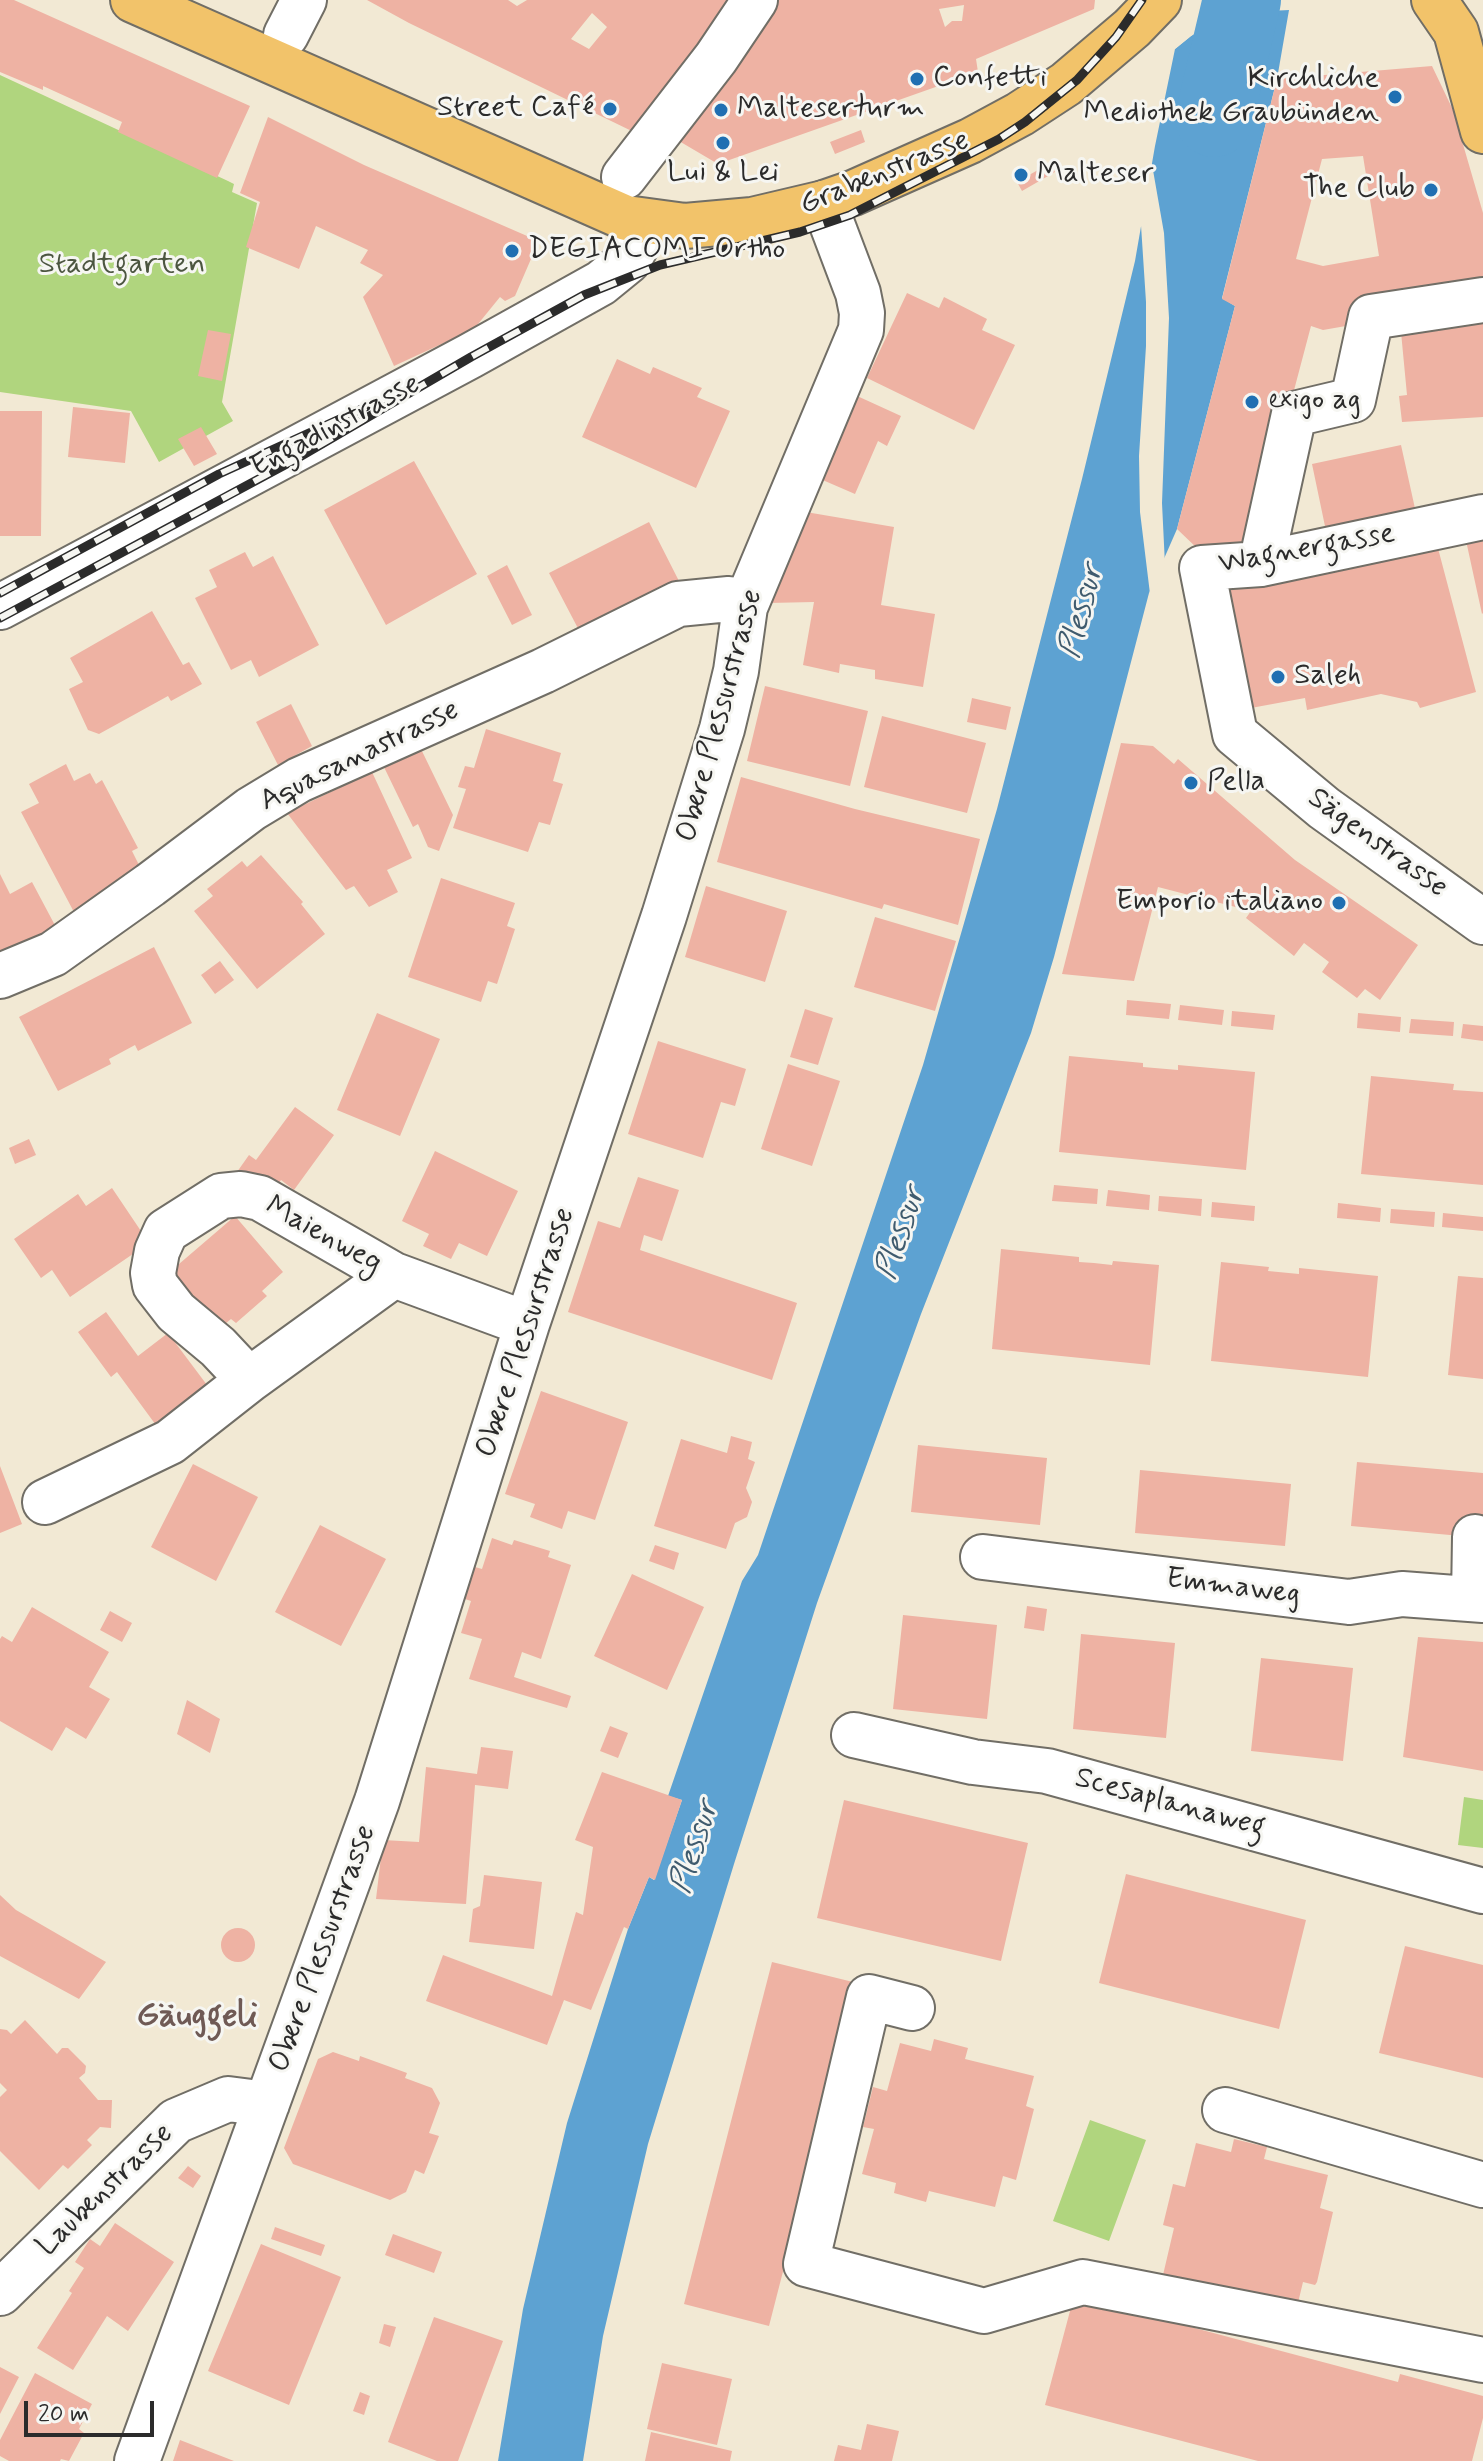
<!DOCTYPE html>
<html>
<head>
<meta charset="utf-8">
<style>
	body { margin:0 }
	#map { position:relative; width:1483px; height:2461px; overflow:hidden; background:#f2e9d4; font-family:Mynerve,sans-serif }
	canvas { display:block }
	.scale { position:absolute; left:24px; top:2401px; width:130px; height:36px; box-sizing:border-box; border:4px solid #2b2b2b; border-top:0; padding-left:10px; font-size:24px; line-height:28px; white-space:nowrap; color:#2b2b2b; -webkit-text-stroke:6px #f6f6f2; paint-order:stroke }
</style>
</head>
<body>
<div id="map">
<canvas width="1483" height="2461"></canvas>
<div class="scale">20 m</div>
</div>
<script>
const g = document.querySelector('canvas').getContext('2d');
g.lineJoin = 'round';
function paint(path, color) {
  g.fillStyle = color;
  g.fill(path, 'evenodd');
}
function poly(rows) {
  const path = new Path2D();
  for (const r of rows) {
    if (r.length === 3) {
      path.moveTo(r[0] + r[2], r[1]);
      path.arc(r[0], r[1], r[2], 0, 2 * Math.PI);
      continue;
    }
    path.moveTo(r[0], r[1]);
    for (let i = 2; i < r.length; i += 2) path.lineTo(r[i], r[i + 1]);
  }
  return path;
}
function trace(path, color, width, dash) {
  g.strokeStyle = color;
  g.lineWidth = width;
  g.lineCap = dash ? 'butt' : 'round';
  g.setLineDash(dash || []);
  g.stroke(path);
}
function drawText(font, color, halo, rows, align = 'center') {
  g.font = font + ' Mynerve,sans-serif';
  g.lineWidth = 6;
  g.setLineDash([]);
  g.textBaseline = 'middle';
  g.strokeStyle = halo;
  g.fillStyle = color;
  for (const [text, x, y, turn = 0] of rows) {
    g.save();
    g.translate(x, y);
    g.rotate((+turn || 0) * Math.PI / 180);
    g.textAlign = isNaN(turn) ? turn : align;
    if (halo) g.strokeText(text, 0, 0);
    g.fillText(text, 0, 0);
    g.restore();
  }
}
paint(poly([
	[0,75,228,181,234,184,232,192,257,203,222,402,233,421,159,462,131,411,0,392],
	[1464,1797,1483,1800,1483,1848,1458,1845],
	[1090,2120,1146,2140,1109,2241,1053,2221]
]), '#b0d57e');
paint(poly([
	[1289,10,1277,79,1222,298,1235,306,1177,529,1149,593,1054,957,1031,1033,921,1314,817,1603,734,1864,648,2144,603,2336,583,2461,498,2461,523,2309,567,2123,628,1929,649,1877,654,1880,682,1800,668,1796,742,1581,758,1555,923,1065,997,809,1082,479,1135,261,1155,146,1175,49,1191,36,1221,17,1253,11]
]), '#5da2d2');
paint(poly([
	[1289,6,1289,10,1253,11,1221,17,1191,36,1175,49,1177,42,1188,33,1220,14,1253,7],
	[1150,153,1164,233,1169,318,1162,503,1165,565,1151,602,1140,512,1139,456,1146,346,1146,302,1140,210]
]), '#f2e9d4');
trace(poly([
	[1214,118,1242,0]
]), '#5da2d2', 78);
paint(poly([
	[0,0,14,0,250,106,217,178,118,132,122,122,43,86,43,90,0,72],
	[367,0,508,0,517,6,527,0,732,0,642,136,409,23],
	[592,13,607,27,589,49,571,39],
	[762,0,1095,0,1094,9,976,59,978,72,718,164,662,131],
	[964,5,962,21,952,21,945,27,939,9],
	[1432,66,1453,110,1483,213,1483,302,1323,330,1311,326,1252,549,1199,550,1177,529,1235,306,1222,299,1277,79],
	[1363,156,1379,256,1323,266,1296,259,1322,159],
	[268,117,364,165,534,239,534,252,515,296,505,301,500,297,474,329,394,366,363,297,383,275,360,263,368,250,316,226,299,269,246,247,260,202,240,193],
	[861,130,865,142,835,154,830,142],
	[1050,163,1055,172,1022,191,1017,182],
	[907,293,939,308,944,297,987,319,982,330,1015,345,974,430,867,378],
	[1483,322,1483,417,1402,422,1399,396,1407,395,1401,332],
	[208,330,231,334,222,381,198,376],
	[617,359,650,374,653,367,702,388,697,397,730,411,696,488,582,437],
	[855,395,901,416,887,446,878,441,855,494,818,478],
	[73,407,130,413,125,463,68,457],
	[0,411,42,411,41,536,0,536],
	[201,427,217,454,194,466,178,439],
	[1401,445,1416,513,1326,531,1312,464],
	[414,461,477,574,386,625,324,510],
	[800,511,894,527,881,605,935,614,923,687,875,679,875,670,840,664,839,673,803,665,814,602,768,603],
	[649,522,681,585,582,636,549,573],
	[1483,532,1483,613,1482,614,1465,536],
	[1435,537,1476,692,1420,708,1417,702,1381,694,1307,710,1305,698,1251,708,1224,590,1282,578],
	[245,552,253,567,273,556,319,645,259,677,251,660,231,670,195,598,217,587,209,570],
	[507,565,532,615,512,625,487,576],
	[152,611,183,665,189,662,202,684,171,701,168,696,99,734,88,730,69,689,83,682,70,658],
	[765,686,868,711,850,786,747,761],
	[972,698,1011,707,1006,730,967,722],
	[291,704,312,746,278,765,256,722],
	[882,716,986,743,967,813,864,787],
	[486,729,561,753,553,781,563,784,550,825,539,822,528,852,453,828,466,789,458,787,465,766,474,768],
	[1121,743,1153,746,1174,764,1178,759,1295,860,1418,945,1380,1000,1365,989,1357,998,1322,972,1329,962,1304,943,1294,956,1246,918,1251,911,1158,887,1134,981,1062,974],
	[420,747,453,815,439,851,428,847,418,824,413,827,383,765],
	[66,764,74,781,90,773,96,784,102,780,138,848,132,851,145,877,75,914,21,812,39,803,29,784],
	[372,772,412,858,387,870,398,892,369,907,354,886,346,890,287,813],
	[741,777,855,809,980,839,958,925,884,904,882,909,717,862],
	[261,855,303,902,301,904,325,934,257,989,194,911,213,896,207,889,242,861,247,867],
	[0,874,10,894,32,882,58,931,0,963],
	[441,878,515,903,507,926,515,929,497,984,488,981,481,1002,408,977],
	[706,886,787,911,765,982,685,957],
	[875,917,956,941,935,1011,854,987],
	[154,947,192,1023,138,1051,135,1045,109,1059,111,1064,58,1091,19,1017],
	[220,961,234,980,215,994,201,975],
	[1127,1000,1171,1004,1169,1019,1126,1015],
	[1180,1005,1224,1010,1222,1025,1178,1020],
	[805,1009,833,1018,818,1065,790,1057],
	[1232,1011,1275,1015,1273,1030,1231,1026],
	[377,1013,440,1039,400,1136,337,1110],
	[1358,1013,1401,1017,1400,1032,1357,1028],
	[1411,1019,1454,1022,1453,1036,1409,1033],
	[1463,1024,1483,1026,1483,1041,1461,1038],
	[658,1041,746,1069,735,1106,721,1102,703,1158,628,1134],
	[1069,1056,1143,1063,1143,1067,1178,1070,1178,1065,1255,1072,1246,1170,1059,1152],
	[788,1064,840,1081,812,1166,761,1149],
	[1371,1076,1454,1084,1453,1090,1483,1092,1483,1185,1361,1174],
	[295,1107,334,1135,294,1190,281,1180,270,1196,237,1172,249,1155,256,1160],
	[29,1139,36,1155,15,1164,9,1148],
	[435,1151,518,1191,487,1256,459,1243,451,1259,423,1246,429,1234,402,1221],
	[638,1177,679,1190,662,1241,644,1235,640,1250,797,1303,772,1380,568,1312,598,1221,620,1228],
	[1054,1185,1098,1189,1097,1204,1052,1201],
	[112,1188,149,1243,70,1297,52,1270,41,1278,14,1239,78,1194,86,1206],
	[1108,1190,1150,1195,1149,1210,1106,1206],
	[1159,1196,1202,1199,1201,1216,1158,1211],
	[1212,1202,1255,1206,1254,1221,1211,1217],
	[1338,1203,1381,1208,1380,1222,1337,1218],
	[1391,1209,1435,1212,1434,1227,1390,1223],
	[1443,1213,1483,1217,1483,1231,1442,1227],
	[235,1216,283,1272,262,1291,267,1296,236,1323,231,1319,213,1334,165,1276],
	[1001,1249,1079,1257,1079,1262,1094,1263,1112,1265,1113,1261,1159,1265,1150,1365,992,1349],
	[1221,1262,1269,1267,1268,1271,1299,1274,1299,1268,1378,1276,1368,1377,1211,1361],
	[1458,1276,1483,1278,1483,1379,1448,1375],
	[106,1312,138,1356,168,1333,213,1393,161,1432,117,1372,111,1377,78,1332],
	[541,1391,628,1422,595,1520,568,1511,562,1529,530,1517,535,1504,505,1494],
	[731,1436,752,1442,748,1459,755,1462,746,1488,752,1502,747,1517,735,1523,726,1549,654,1526,681,1439,727,1453],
	[918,1445,1047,1458,1040,1525,911,1512],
	[1357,1462,1483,1473,1483,1538,1351,1526],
	[193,1464,258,1497,216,1581,151,1547],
	[0,1466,22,1524,0,1533],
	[1140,1470,1291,1484,1285,1546,1135,1533],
	[320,1525,386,1559,341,1646,275,1612],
	[492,1538,512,1545,514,1540,550,1551,548,1557,571,1565,541,1659,522,1652,514,1677,571,1696,567,1708,469,1679,482,1639,461,1633,471,1601,465,1599,475,1567,482,1569],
	[655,1545,679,1553,674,1570,649,1561],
	[632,1574,704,1607,667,1690,594,1656],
	[1027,1606,1047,1609,1044,1631,1024,1628],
	[32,1607,109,1652,89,1687,110,1699,86,1739,66,1727,52,1751,0,1721,0,1639,2,1636,12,1642],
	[110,1611,132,1623,122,1642,100,1630],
	[903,1615,997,1625,987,1719,893,1709],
	[1081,1634,1175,1643,1166,1738,1073,1729],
	[1418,1637,1483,1642,1483,1771,1403,1757],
	[1261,1658,1353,1668,1343,1761,1251,1751],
	[187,1700,220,1719,210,1753,177,1734],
	[610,1726,628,1733,618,1758,600,1751],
	[481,1747,513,1751,508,1789,475,1785,466,1904,376,1899,383,1840,419,1842,426,1767,477,1774],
	[602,1772,682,1800,655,1880,649,1877,628,1929,624,1927,591,2010,564,2000,547,2045,426,2001,443,1955,552,1996,576,1912,583,1915,593,1847,575,1840],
	[844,1800,1028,1843,1001,1961,817,1918],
	[1126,1874,1306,1920,1279,2029,1099,1983],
	[484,1875,542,1882,534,1949,469,1942,473,1909,480,1906],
	[0,1895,16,1910,106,1962,79,1999,0,1956],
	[238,1945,17],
	[1405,1946,1483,1965,1483,2078,1379,2053],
	[772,1962,857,1983,769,2326,684,2304],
	[25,2020,57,2054,62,2048,68,2048,86,2066,85,2073,79,2078,98,2100,112,2100,111,2128,100,2127,87,2140,92,2145,68,2169,63,2165,39,2190,0,2151,0,2097,7,2090,0,2083,0,2029,7,2030,11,2034],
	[934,2039,968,2048,965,2059,1034,2076,1026,2106,1034,2109,1016,2180,1003,2176,995,2207,929,2191,926,2202,894,2193,896,2183,862,2174,874,2129,863,2127,873,2087,887,2091,900,2043,931,2051],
	[333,2052,359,2061,360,2056,407,2073,405,2078,432,2088,440,2103,429,2133,439,2136,424,2174,415,2170,406,2192,390,2200,293,2164,284,2148,318,2059],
	[1234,2139,1267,2147,1264,2159,1328,2175,1320,2208,1333,2212,1317,2282,1315,2285,1303,2282,1297,2307,1163,2275,1174,2228,1163,2225,1173,2184,1185,2187,1196,2143,1231,2152],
	[188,2166,201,2176,193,2188,178,2178],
	[115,2223,174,2262,128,2331,107,2316,73,2370,37,2348,72,2293,69,2291,84,2268,75,2262,90,2239,100,2246],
	[275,2227,325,2245,321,2256,271,2239],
	[393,2234,442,2252,434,2273,385,2255],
	[261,2244,341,2277,289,2405,208,2371],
	[1074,2296,1398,2382,1400,2374,1483,2396,1483,2418,1472,2461,1258,2461,1045,2405],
	[434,2317,503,2341,458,2461,437,2461,388,2442],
	[384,2324,396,2327,390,2347,379,2343],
	[662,2363,732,2379,717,2445,647,2429],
	[0,2367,19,2377,0,2414],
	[35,2373,92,2404,79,2429,84,2433,69,2461,61,2459,60,2461,9,2461,0,2456,0,2440],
	[360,2392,370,2396,364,2415,353,2411],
	[867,2424,899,2431,892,2461,834,2461,838,2445,861,2450],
	[651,2432,732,2451,730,2461,645,2461],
	[180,2440,234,2461,173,2461]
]), '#eeb2a3');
const minor = poly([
	[286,35,304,0],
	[624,177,716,58,755,0],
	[1483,517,1261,564,1202,568,1235,734,1324,808,1483,922],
	[1261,564,1294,414,1353,400,1371,317,1483,300],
	[0,607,470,356,601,283,628,261,649,223],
	[0,976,53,954,150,885,251,809,299,780,543,671,678,604,729,599,745,607],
	[249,1380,218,1347,176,1312,155,1285,153,1273,157,1251,166,1231,221,1196,241,1194,260,1198,394,1275],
	[45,1502,170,1442,249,1380,394,1275,527,1324],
	[983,1557,1349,1602,1402,1594,1483,1600],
	[1474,1599,1475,1537],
	[854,1735,973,1762,1047,1771,1483,1891],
	[912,2008,869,1997,806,2264,984,2311,1083,2282,1483,2360],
	[1225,2110,1483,2185],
	[0,2293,176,2121,228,2099,267,2104],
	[137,2461,377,1801,527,1324,664,916,722,729,736,671,745,607,861,330,862,313,858,293,824,203]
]);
const major = poly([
	[133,0,626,218,685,226,752,220,824,203,853,193,970,141,1020,114,1066,84,1132,28,1159,0],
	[1434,0,1456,32,1483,131]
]);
trace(minor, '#716e66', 48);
trace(major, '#716e66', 48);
trace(minor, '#fff', 44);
trace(major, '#f2c36a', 44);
const rail = poly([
	[0,593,219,474,366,407],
	[0,618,296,459,471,357,584,295,660,265,800,232,850,215,999,139,1025,122,1077,80,1116,37,1142,0]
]);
trace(rail, '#2b2b2b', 9);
trace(rail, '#f6f6f2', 6, [18]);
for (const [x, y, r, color] of [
	[917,79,8,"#1f6fb2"],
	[1395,97,8,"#1f6fb2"],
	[610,109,8,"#1f6fb2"],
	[721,110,8,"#1f6fb2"],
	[723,143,8,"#1f6fb2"],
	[1021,175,8,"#1f6fb2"],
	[1431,190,8,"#1f6fb2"],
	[512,251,8,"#1f6fb2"],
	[1252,402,8,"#1f6fb2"],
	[1278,677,8,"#1f6fb2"],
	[1191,783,8,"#1f6fb2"],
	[1339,903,8,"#1f6fb2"]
]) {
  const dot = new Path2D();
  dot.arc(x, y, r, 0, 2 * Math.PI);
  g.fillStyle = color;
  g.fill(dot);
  trace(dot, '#f6f6f2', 3);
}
drawText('30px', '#2b2b2b', '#f6f6f2', [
	["Confetti",933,79],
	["Kirchliche",1379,80,"right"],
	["Mediothek Graubünden",1379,114,"right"],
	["Street Café",594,109,"right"],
	["Malteserturm",737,110],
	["Lui & Lei",723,174,"center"],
	["Malteser",1037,175],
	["The Club",1415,190,"right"],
	["DEGIACOMI Ortho",528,251],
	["exigo ag",1268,402],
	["Saleh",1294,677],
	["Pella",1207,783],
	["Emporio italiano",1323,903,"right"]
], 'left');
drawText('30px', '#2b2b2b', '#f6f6f2', [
	["Grabenstrasse",885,174,-22],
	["Engadinstrasse",336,427,-28],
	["Wagnergasse",1307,550,-10],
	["Obere Plessurstrasse",721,716,-75],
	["Aquasanastrasse",360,757,-26],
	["Sägenstrasse",1377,844,36],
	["Maienweg",323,1236,29],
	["Obere Plessurstrasse",527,1333,-72],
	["Emmaweg",1233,1588,7],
	["Scesaplanaweg",1170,1804,15],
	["Obere Plessurstrasse",324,1949,-70],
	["Laubenstrasse",106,2191,-44]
]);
drawText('30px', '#4c5640', '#f6f6f2', [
	["Stadtgarten",122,266]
]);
drawText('italic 32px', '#3f5b6e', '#f6f6f2', [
	["Plessur",1083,612,-75],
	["Plessur",902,1234,-71],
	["Plessur",696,1848,-72]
]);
drawText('bold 34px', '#6f5a55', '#f6f6f2', [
	["Gäuggeli",197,2018]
]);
</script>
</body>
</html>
